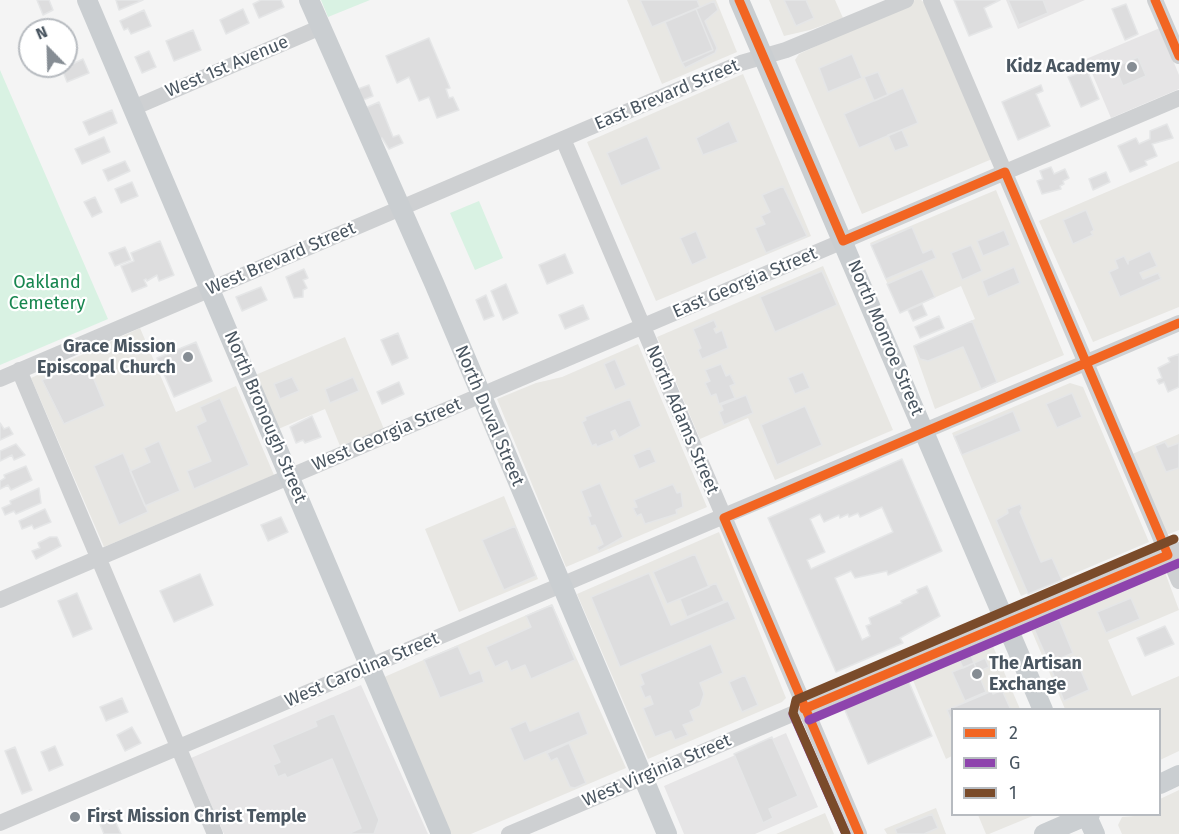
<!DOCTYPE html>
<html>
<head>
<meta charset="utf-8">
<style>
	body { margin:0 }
	#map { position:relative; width:1179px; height:834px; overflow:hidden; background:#f4f4f4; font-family:"Fira Sans",sans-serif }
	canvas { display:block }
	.legend { position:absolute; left:951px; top:708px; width:210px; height:108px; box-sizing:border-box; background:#fff; border:2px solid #b7bbc0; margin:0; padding:8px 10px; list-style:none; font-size:18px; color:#4a5661 }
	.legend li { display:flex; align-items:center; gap:12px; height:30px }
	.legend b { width:30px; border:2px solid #b7bbc0 }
	.north { position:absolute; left:18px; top:18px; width:60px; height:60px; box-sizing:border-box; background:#fff; border:2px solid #b7bbc0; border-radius:50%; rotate:337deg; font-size:16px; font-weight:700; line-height:24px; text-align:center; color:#4a5661 }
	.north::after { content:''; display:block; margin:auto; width:21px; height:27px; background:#868d94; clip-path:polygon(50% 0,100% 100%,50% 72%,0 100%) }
</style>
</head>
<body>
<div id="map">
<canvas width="1179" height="834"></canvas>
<ul class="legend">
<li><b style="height:8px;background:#f26522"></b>2</li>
<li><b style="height:8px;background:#8e44ad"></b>G</li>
<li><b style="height:8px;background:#7a4b2a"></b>1</li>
</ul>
<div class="north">N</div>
</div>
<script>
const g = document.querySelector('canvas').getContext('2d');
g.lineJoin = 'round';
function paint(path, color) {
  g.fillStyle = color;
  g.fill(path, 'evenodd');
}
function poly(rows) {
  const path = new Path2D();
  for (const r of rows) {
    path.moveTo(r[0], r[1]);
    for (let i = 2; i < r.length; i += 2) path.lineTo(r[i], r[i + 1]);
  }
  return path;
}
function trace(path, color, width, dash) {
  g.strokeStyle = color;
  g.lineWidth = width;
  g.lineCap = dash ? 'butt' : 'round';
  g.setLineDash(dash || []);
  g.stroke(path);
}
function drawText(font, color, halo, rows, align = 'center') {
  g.font = font + ' "Fira Sans",sans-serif';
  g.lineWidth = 4.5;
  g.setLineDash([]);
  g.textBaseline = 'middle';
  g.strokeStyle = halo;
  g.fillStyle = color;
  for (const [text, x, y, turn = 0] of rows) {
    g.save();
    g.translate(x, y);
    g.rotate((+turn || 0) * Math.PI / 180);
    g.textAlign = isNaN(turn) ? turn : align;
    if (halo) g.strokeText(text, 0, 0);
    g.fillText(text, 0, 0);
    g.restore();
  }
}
paint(poly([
	[627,0,716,0,737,52,662,84],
	[769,0,835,0,843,18,810,30,784,36],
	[915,0,921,0,926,4,992,159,862,214,795,60,799,54],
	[743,74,811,236,656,301,587,142],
	[1179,161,1179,307,1093,342,1039,221],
	[996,190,1064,355,935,409,913,346,975,319,961,286,900,313,870,243],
	[823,266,893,430,775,480,748,418,700,439,657,337],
	[140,328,176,412,236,386,274,475,104,547,31,378],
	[345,337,384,429,340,446,325,409,276,430,253,376],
	[638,344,707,507,566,567,497,399,536,383,562,377],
	[1070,383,1083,387,1149,542,1021,596,952,433],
	[1179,434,1179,530,1169,534,1163,533,1130,455],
	[504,496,538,579,459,612,425,529],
	[719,532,786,698,782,702,648,759,577,594],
	[1163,567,1179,610,1108,640,1132,696,1179,676,1179,751,1160,760,1160,710,1065,709,1030,627,1031,623],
	[552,604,626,768,471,834,448,834,382,678],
	[992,644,1020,709,952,710,952,756,946,759,912,678],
	[1179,790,1179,834,1122,834,1118,825,1122,817,1160,814,1160,799],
	[936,808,946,834,887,834,884,829],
	[825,813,834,834,776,834],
	[978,815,1035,815,989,834,986,834]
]), '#e8e7e3');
paint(poly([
	[1006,0,1085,0,1018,29],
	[1160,28,1179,75,1179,89,1111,118,1086,59],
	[361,685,428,834,224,834,191,758],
	[786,733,818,807,755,834,684,834,664,786]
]), '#e6e5e6');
paint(poly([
	[321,0,370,0,328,17],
	[0,70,108,319,0,365],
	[479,201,503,258,475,270,450,213]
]), '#d9f2e3');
const building = poly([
	[37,0,49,0,53,10,43,15,37,0],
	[116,0,143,0,119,10,116,0],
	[261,0,281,0,284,7,259,18,253,4,261,0],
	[640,0,697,0,700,7,652,27,640,0],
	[784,0,806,0,814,18,796,26,784,0],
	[954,0,1000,0,984,8,992,27,969,36,954,0],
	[1008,0,1043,0,1048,13,1019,25,1008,0],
	[714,1,718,10,705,21,717,48,715,53,685,68,682,63,713,50,696,9,714,1],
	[1126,4,1138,34,1125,40,1112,9,1126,4],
	[243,9,249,23,226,34,220,20,243,9],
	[696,9,713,50,682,63,665,22,696,9],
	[144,10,151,26,131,34,128,28,124,30,120,21,144,10],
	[193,30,201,50,174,61,166,41,193,30],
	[429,38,450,88,446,89,449,98,453,97,459,110,437,118,429,97,419,101,409,77,397,83,386,56,429,38],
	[149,51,156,67,142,73,135,57,149,51],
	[852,54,862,78,828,92,819,68,852,54],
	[1138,57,1146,76,1123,86,1115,67,1138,57],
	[83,59,89,73,67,82,62,69,83,59],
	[1087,70,1099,99,1081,107,1068,77,1087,70],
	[878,72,888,95,874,101,864,77,878,72],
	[369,85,373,96,363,100,358,89,369,85],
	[1041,85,1043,91,1036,94,1050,126,1018,140,1002,102,1041,85],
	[903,88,918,123,859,148,844,114,903,88],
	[379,102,393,137,399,135,403,143,389,149,382,138,376,140,363,109,379,102],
	[112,110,117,123,89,135,83,122,112,110],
	[729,121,738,142,703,155,696,138,729,121],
	[1167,124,1173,138,1152,144,1157,156,1145,161,1147,165,1130,172,1118,146,1136,138,1139,144,1150,139,1150,131,1167,124],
	[902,130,909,146,895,151,888,135,902,130],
	[647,136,661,169,621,186,607,153,647,136],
	[104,137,110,152,82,164,75,149,104,137],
	[125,161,130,171,108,181,103,170,125,161],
	[1051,167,1054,174,1065,169,1069,178,1063,181,1064,184,1060,186,1061,189,1042,194,1037,181,1043,179,1040,171,1051,167],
	[1106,172,1110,182,1093,190,1089,179,1106,172],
	[132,182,138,196,121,203,115,189,132,182],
	[783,186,807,236,766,253,755,228,765,224,761,216,770,212,762,195,783,186],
	[95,197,102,212,92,217,84,202,95,197],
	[1086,210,1094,230,1091,232,1093,235,1073,244,1063,220,1086,210],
	[912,227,923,253,932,249,936,258,886,279,871,245,912,227],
	[1004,230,1010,245,983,256,977,241,1004,230],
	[696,231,707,258,692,265,680,238,696,231],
	[160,241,174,275,159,281,157,275,147,281,146,279,144,280,147,286,132,292,121,266,134,261,131,253,160,241],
	[971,245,982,271,962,280,951,253,971,245],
	[125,247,131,260,115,266,109,253,125,247],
	[1150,251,1157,266,1140,273,1143,279,1158,273,1161,279,1120,297,1109,272,1118,268,1115,260,1124,256,1128,264,1128,261,1150,251],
	[565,254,573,273,547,284,539,265,565,254],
	[1014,267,1020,283,988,297,982,281,1014,267],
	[304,269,308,278,303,280,307,288,303,290,303,297,294,298,286,277,304,269],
	[922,269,935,297,900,313,887,284,922,269],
	[822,271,837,305,775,332,760,297,822,271],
	[506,284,518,313,503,320,491,291,506,284],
	[261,287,267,300,242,311,236,297,261,287],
	[486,295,494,316,484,320,476,300,486,295],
	[922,304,927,315,913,321,908,310,922,304],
	[583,305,589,319,565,329,559,315,583,305],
	[939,316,944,328,920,338,915,327,939,316],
	[714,320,717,327,714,329,716,333,722,330,728,348,702,359,698,350,701,348,693,329,714,320],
	[972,321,997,382,981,389,963,347,928,361,920,359,914,346,972,321],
	[398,333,408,358,392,365,381,340,398,333],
	[196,342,212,381,174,397,157,358,196,342],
	[1179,354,1179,387,1168,392,1164,382,1159,384,1157,380,1162,378,1158,368,1170,362,1168,358,1179,354],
	[615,359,626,385,615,390,604,364,615,359],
	[721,364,726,376,730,374,735,384,730,386,735,398,719,404,716,394,711,396,705,383,710,381,705,370,721,364],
	[88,365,105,406,64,424,42,380,73,367,74,371,88,365],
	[803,372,810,388,795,394,788,378,803,372],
	[292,377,299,391,280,399,274,384,292,377],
	[353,377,359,391,330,403,325,389,353,377],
	[399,382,404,394,382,404,377,392,399,382],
	[1072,393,1082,417,1057,428,1046,404,1072,393],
	[746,395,753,413,724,425,719,412,723,410,721,405,746,395],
	[220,398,249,465,194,489,187,471,211,461,196,426,206,421,200,407,220,398],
	[630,399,641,426,619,438,615,430,611,432,614,440,597,447,596,444,592,446,582,422,586,420,585,417,630,399],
	[805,406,822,445,777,465,761,425,805,406],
	[1013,411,1021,431,962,455,954,436,1013,411],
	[312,416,321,437,305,443,303,440,296,443,290,427,312,416],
	[0,423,4,429,9,427,13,434,0,440,0,423],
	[159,441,180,491,145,506,130,471,150,462,144,448,159,441],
	[1165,442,1168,447,1179,443,1179,468,1166,472,1155,446,1165,442],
	[16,444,25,455,14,460,12,455,0,461,0,451,16,444],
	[650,448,656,462,639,469,633,455,650,448],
	[123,453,148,512,119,525,94,466,123,453],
	[902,459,942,551,888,575,887,571,855,578,851,571,835,578,862,640,870,636,866,626,871,624,869,618,902,603,901,601,918,593,917,590,927,586,940,616,900,638,903,643,836,672,768,518,902,459],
	[882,507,893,532,811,569,807,560,825,552,810,519,820,514,824,522,839,515,840,518,848,514,849,517,858,513,860,517,882,507],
	[26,466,32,480,11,490,8,485,0,489,0,481,5,478,4,475,26,466],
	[600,483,623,537,599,551,597,547,603,544,595,525,591,526,588,517,591,516,581,491,600,483],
	[673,484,677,493,681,492,683,507,676,510,677,514,645,524,641,514,637,516,633,508,637,507,634,500,673,484],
	[39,488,41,503,16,514,14,511,5,515,2,508,11,504,10,501,39,488],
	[1020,504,1022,508,1020,512,1041,562,1052,558,1062,580,1028,594,996,520,1008,513,1007,509,1020,504],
	[45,509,51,522,34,529,32,525,22,529,19,521,45,509],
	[281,517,288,532,268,541,261,525,281,517],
	[515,526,536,576,504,590,482,540,515,526],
	[50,537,57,537,61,546,36,559,32,551,40,548,38,543,50,537],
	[695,554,709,587,667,604,653,572,695,554],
	[649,573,671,625,728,601,736,619,620,667,591,597,649,573],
	[200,574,213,605,174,622,160,591,200,574],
	[716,583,724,601,687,617,680,599,716,583],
	[77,593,92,629,73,637,58,601,77,593],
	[1131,598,1140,619,1106,633,1097,612,1131,598],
	[552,605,575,660,531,679,525,665,511,671,507,661,495,667,486,647,531,627,526,616,552,605],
	[1059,619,1073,653,1049,663,1034,629,1059,619],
	[1165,626,1174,644,1145,656,1137,638,1165,626],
	[711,644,723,673,700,683,704,694,700,706,690,711,694,721,683,725,688,735,675,740,671,731,655,737,643,708,653,704,650,696,645,698,640,686,644,684,640,674,711,644],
	[458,646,470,674,480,670,484,682,440,698,424,660,458,646],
	[971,655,974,663,963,668,959,659,971,655],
	[1075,656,1089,690,1064,701,1050,666,1075,656],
	[985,658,989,667,978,672,974,663,985,658],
	[974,663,986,692,965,701,952,672,974,663],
	[745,675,758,705,742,712,729,682,745,675],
	[908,680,932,736,868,764,844,708,908,680],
	[1002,690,1011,710,952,710,952,722,947,710,992,691,993,694,1002,690],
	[122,698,128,712,106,721,100,707,122,698],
	[579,711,588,734,524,761,510,728,526,721,530,731,579,711],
	[334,713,379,820,374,834,348,834,361,828,332,759,287,778,285,774,278,777,273,765,280,762,272,745,317,726,315,721,334,713],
	[132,727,141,743,125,751,117,735,132,727],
	[772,737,798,796,769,809,773,818,763,823,734,754,772,737],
	[569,743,586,783,575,788,570,787,557,758,551,761,547,753,569,743],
	[55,746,63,765,49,771,41,752,55,746],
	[15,747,32,790,22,794,5,751,15,747],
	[110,810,121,834,104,834,97,817,110,810],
	[932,814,938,828,924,834,897,834,895,829,932,814]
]);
paint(building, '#ddddde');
trace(building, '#e5e6e7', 1.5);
trace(poly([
	[931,0,1179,581],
	[1155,0,1179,56],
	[133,108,321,27],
	[563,139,859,834],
	[19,370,215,834],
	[0,379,741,63,786,50,906,0],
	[0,600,1179,98],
	[0,823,1179,323],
	[509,834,1179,550]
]), '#ced0d2', 16);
trace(poly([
	[87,0,441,834],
	[309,0,434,283,667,834],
	[739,0,1043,710],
	[1160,784,1179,775],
	[1086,814,1095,834],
	[1044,834,1090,814]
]), '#caced1', 20);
trace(poly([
	[739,0,843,241,1005,172,1168,555,804,709],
	[1155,0,1179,56],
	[859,834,724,518,1179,323]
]), '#f26522', 9);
trace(poly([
	[793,714,846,834],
	[809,720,1179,563]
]), '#8e44ad', 9);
trace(poly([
	[846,834,793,713,796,700,1174,539]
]), '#7a4b2a', 9);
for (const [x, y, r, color] of [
	[1132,67,6,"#868d94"],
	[188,357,6,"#868d94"],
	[977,674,6,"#868d94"],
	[75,817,6,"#868d94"]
]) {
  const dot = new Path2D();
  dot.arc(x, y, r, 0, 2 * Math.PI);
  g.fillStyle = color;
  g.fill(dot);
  trace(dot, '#fff', 2);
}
drawText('18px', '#4a5661', '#fff', [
	["West 1st Avenue",227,67,-23],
	["East Brevard Street",667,95,-23],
	["West Brevard Street",281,259,-23],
	["East Georgia Street",745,283,-23],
	["North Monroe Street",885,338,67],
	["North Duval Street",489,416,67],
	["North Bronough Street",265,417,67],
	["North Adams Street",682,420,67],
	["West Georgia Street",387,435,-23],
	["West Carolina Street",362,670,-23],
	["West Virginia Street",657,771,-23]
]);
drawText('bold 18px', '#4a5661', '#fff', [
	["Kidz Academy",1120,67],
	["Grace Mission",176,347],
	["Episcopal Church",176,368],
	["The Artisan",989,664,"left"],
	["Exchange",989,685,"left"],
	["First Mission Christ Temple",87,817,"left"]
], 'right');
drawText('18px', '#17864f', '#fff', [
	["Oakland",47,283],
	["Cemetery",47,304]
]);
</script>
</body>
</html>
